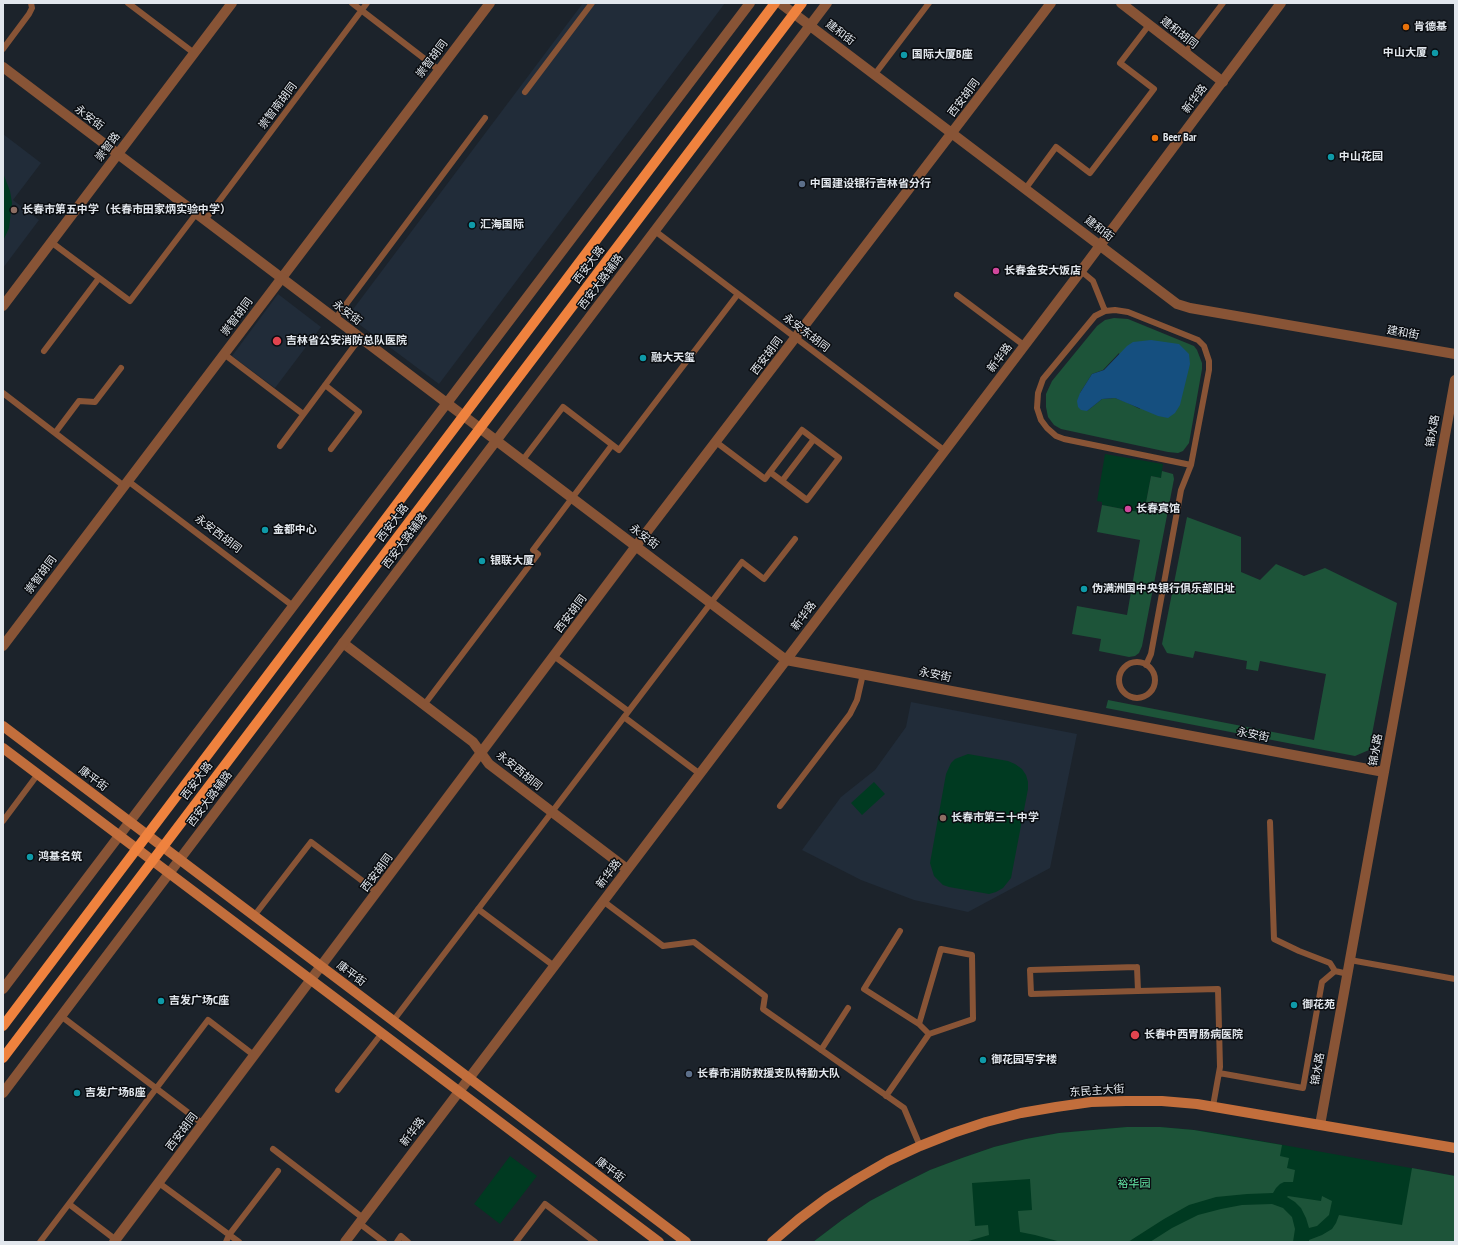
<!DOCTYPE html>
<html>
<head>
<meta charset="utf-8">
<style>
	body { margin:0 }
	#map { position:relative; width:1458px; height:1245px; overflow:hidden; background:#1c232b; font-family:"PT Sans Narrow",sans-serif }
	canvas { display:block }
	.frame { position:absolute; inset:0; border:4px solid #e2e7ed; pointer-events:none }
</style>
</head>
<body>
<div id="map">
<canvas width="1458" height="1245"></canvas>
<div class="frame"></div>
</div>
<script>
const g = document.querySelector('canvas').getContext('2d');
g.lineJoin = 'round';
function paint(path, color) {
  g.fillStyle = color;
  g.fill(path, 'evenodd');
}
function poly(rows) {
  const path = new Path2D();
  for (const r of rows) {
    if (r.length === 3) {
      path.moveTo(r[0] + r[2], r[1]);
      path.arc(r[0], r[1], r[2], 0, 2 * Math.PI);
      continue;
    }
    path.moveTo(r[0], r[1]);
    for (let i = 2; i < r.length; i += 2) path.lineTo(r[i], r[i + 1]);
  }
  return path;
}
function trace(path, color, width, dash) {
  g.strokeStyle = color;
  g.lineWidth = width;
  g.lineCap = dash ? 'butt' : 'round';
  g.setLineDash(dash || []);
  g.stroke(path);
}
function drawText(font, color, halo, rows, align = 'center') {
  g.font = font + ' "PT Sans Narrow","Noto Sans SC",sans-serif';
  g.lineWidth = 3;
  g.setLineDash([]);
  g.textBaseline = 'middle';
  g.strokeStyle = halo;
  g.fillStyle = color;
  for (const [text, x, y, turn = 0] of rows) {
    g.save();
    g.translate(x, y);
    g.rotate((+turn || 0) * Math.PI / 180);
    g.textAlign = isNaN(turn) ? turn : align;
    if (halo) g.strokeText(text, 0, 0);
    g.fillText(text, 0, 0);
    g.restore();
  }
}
paint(poly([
	[583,3,725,3,439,384,348,316],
	[3,134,41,163,13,200,39,220,3,268],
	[278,294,321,327,275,388,232,356],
	[911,702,1077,734,1050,868,968,912,914,900,861,880,802,850,841,797,875,770,906,727]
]), '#212c39');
paint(poly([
	[3,173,10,191,12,203,9,228,3,241],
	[1105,454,1163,464,1161,478,1151,476,1144,513,1102,505,1102,502,1097,501],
	[968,754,1008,761,1015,764,1022,769,1026,775,1028,782,1028,789,1011,878,1003,888,996,892,989,894,949,887,943,885,934,876,930,863,946,774,951,763,955,759],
	[874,782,885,794,862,815,851,803],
	[1127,1127,1160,1127,1194,1130,1228,1135,1455,1176,1455,1242,813,1242,842,1220,870,1201,900,1185,930,1170,962,1158,994,1147,1026,1139,1059,1133],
	[510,1156,537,1176,500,1224,474,1204]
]), '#003a21');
paint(poly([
	[1114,318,1128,319,1194,346,1197,350,1202,363,1202,369,1189,443,1183,451,1178,453,1168,452,1061,429,1054,425,1048,417,1046,407,1046,394,1052,381,1097,326,1105,320],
	[1119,353,1140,409,1126,402,1115,398,1102,399,1087,411,1080,393,1092,374,1103,370],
	[1162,471,1173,474,1174,479,1142,646,1139,653,1135,656,1129,657,1099,651,1101,639,1072,634,1077,606,1127,615,1140,540,1097,532,1102,505,1144,513,1151,476,1161,478],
	[1187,517,1241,537,1241,572,1260,580,1276,564,1304,576,1325,568,1397,603,1369,750,1355,756,1106,708,1108,700,1314,740,1326,674,1260,661,1258,671,1246,669,1247,661,1195,651,1193,658,1167,653,1162,644],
	[1127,1127,1160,1127,1194,1130,1282,1145,1280,1156,1289,1158,1287,1168,1295,1170,1293,1182,1284,1182,1280,1184,1276,1188,1273,1193,1247,1194,1216,1197,1189,1205,1164,1219,1128,1242,1061,1242,1035,1235,1020,1232,1018,1211,1032,1210,1030,1179,972,1183,975,1226,988,1225,989,1235,965,1242,813,1242,842,1220,870,1201,900,1185,930,1170,962,1158,994,1147,1026,1139,1059,1133],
	[1412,1168,1455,1176,1455,1242,1309,1242,1309,1240,1322,1235,1332,1229,1336,1223,1339,1215,1402,1225],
	[1288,1196,1321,1201,1322,1196,1332,1201,1329,1215,1317,1226,1309,1228,1306,1218,1301,1208,1295,1202,1287,1197],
	[1272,1204,1283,1208,1292,1217,1295,1229,1293,1242,1150,1242,1172,1228,1198,1215,1221,1209,1242,1205]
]), '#1d5439');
paint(poly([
	[1151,340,1179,344,1189,354,1190,364,1180,405,1175,413,1168,418,1158,416,1115,398,1102,399,1087,411,1081,410,1078,407,1077,401,1080,393,1092,374,1104,370,1127,346,1133,342]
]), '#154f7f');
trace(poly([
	[128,3,194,53],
	[352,3,439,70],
	[3,49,29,14,32,8,31,3],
	[1185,53,1223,3],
	[875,74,929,3],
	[525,92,592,3],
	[1026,188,1056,147,1090,173,1154,89,1120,63,1149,25],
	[205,220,367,3],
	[655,231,945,451],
	[51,242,130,301,196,214],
	[1081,271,1093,281,1105,311],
	[957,295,1025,346],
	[335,319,485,118],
	[44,351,99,278],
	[224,354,303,414],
	[325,385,359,412,331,449],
	[3,393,124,486],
	[802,430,839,458,807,500,770,472,802,430],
	[55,433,79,401,95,402,121,368],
	[716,442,765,479,770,472],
	[280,446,360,338],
	[522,461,563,407,619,450,738,294],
	[128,481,293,606],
	[782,481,814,439],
	[554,656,628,711],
	[1137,680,18],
	[1146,665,1151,654,1181,490,1191,465,1209,370,1209,361,1204,346,1198,340,1128,312,1115,310,1105,311,1095,316,1043,379,1038,393,1037,408,1041,420,1047,428,1056,436,1064,439,1191,465],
	[424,705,538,554,533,550,612,445],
	[624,717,700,774],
	[780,806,850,714,857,700,863,674],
	[3,821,38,774],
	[1270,822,1274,939,1299,951,1330,963,1335,971],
	[603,901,663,946,694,942,765,996,763,1009,904,1108,920,1146],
	[478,909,554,966],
	[254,916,311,842,377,892],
	[900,931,864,989,919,1024,929,1034],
	[1350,960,1455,979],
	[1137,967,1138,991,1031,994,1030,970,1137,967],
	[1138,991,1218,989,1220,1067,1213,1106],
	[61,1016,203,1124],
	[393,1021,742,562,764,579,795,539],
	[821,1050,848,1008],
	[1219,1073,1303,1088,1322,982,1335,971,1348,974],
	[338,1090,382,1033],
	[886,1096,929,1034,973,1019,972,955,941,949,919,1024],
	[273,1149,363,1218],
	[159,1183,239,1242],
	[69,1204,116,1240],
	[359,1223,384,1242],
	[40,1242,208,1020,255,1056],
	[226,1242,229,1235,278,1171],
	[397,1242,401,1236,408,1242],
	[516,1242,545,1204,595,1242]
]), '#885436', 6);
trace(poly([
	[1121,3,1223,82],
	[343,643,473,742,489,764,627,869],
	[3,646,490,3]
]), '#885436', 10);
trace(poly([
	[780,3,1177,304,1190,308,1455,354],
	[3,67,786,660,1384,772],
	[3,306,232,3],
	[3,989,750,3],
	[3,1093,827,3],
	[1320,1125,1455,380],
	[114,1242,636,546,1051,3],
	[345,1242,1081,271,1281,3]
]), '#885436', 10);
trace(poly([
	[3,726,686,1242],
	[3,748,659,1242],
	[772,1242,799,1219,827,1198,857,1179,888,1161,920,1146,953,1133,986,1122,1021,1113,1056,1107,1091,1102,1126,1101,1162,1101,1197,1104,1455,1148]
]), '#c26e3c', 10);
trace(poly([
	[3,1026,775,3],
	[3,1058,802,3]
]), '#ef823e', 10);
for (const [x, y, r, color] of [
	[1406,27,4,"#e8710a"],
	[1435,53,4,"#0f9aa8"],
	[904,55,4,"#0f9aa8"],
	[1155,138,4,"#e8710a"],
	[1331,157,4,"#0f9aa8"],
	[802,184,4,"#5c6f8a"],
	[14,210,4,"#8d6e63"],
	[472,225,4,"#0f9aa8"],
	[996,271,4,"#d1479c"],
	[277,341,5,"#e0444e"],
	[643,358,4,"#0f9aa8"],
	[1128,509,4,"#d1479c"],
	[265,530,4,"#0f9aa8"],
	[482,561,4,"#0f9aa8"],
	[1084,589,4,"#0f9aa8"],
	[943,818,4,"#8d6e63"],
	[30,857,4,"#0f9aa8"],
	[161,1001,4,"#0f9aa8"],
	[1294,1005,4,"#0f9aa8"],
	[1135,1035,5,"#e0444e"],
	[983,1060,4,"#0f9aa8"],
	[689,1074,4,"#5c6f8a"],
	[77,1093,4,"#0f9aa8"]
]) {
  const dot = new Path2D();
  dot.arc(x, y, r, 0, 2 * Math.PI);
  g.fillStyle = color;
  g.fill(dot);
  trace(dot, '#090c10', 1.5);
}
drawText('bold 11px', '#e2e7ed', '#090c10', [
	["肯德基",1414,27],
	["中山大厦",1427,53,"right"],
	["国际大厦B座",912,55],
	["Beer Bar",1163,138],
	["中山花园",1339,157],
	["中国建设银行吉林省分行",810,184],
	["长春市第五中学（长春市田家炳实验中学）",22,210],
	["汇海国际",480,225],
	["长春金安大饭店",1004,271],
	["吉林省公安消防总队医院",286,341],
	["融大天玺",651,358],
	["长春宾馆",1136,509],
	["金都中心",273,530],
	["银联大厦",490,561],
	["伪满洲国中央银行俱乐部旧址",1092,589],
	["长春市第三十中学",951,818],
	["鸿基名筑",38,857],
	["吉发广场C座",169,1001],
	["御花苑",1302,1005],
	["长春中西胃肠病医院",1144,1035],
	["御花园写字楼",991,1060],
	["长春市消防救援支队特勤大队",697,1074],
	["吉发广场B座",85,1093]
], 'left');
drawText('11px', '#e2e7ed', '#090c10', [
	["建和街",840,33,37],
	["建和胡同",1179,33,38],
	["崇智胡同",432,59,-53],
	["西安胡同",964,98,-53],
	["新华路",1195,99,-53],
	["崇智南胡同",278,106,-53],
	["永安街",89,118,37],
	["崇智路",108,147,-53],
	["建和街",1099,229,37],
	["西安大路",589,265,-53],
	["西安大路辅路",601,282,-53],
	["永安街",347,313,37],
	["崇智胡同",237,317,-53],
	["永安东胡同",806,333,37],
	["建和街",1403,333,10],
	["西安胡同",767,356,-53],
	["新华路",1000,358,-53],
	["锦水路",1433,431,-80],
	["西安大路",393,523,-53],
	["永安西胡同",218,534,37],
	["永安街",644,537,37],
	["西安大路辅路",405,541,-53],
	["崇智胡同",41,575,-53],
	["西安胡同",571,614,-53],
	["新华路",804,616,-53],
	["永安街",935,675,11],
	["永安街",1253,735,11],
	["锦水路",1376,750,-80],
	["永安西胡同",519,771,39],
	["康平街",93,779,37],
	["西安大路",197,781,-53],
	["西安大路辅路",210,799,-53],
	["西安胡同",377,873,-53],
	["新华路",609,874,-53],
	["康平街",351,974,37],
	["锦水路",1318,1069,-80],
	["东民主大街",1097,1091,-4],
	["西安胡同",182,1132,-53],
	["新华路",413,1132,-53],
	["康平街",610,1170,37]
]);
drawText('11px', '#64eba8', '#090c10', [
	["裕华园",1134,1184]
]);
</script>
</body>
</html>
